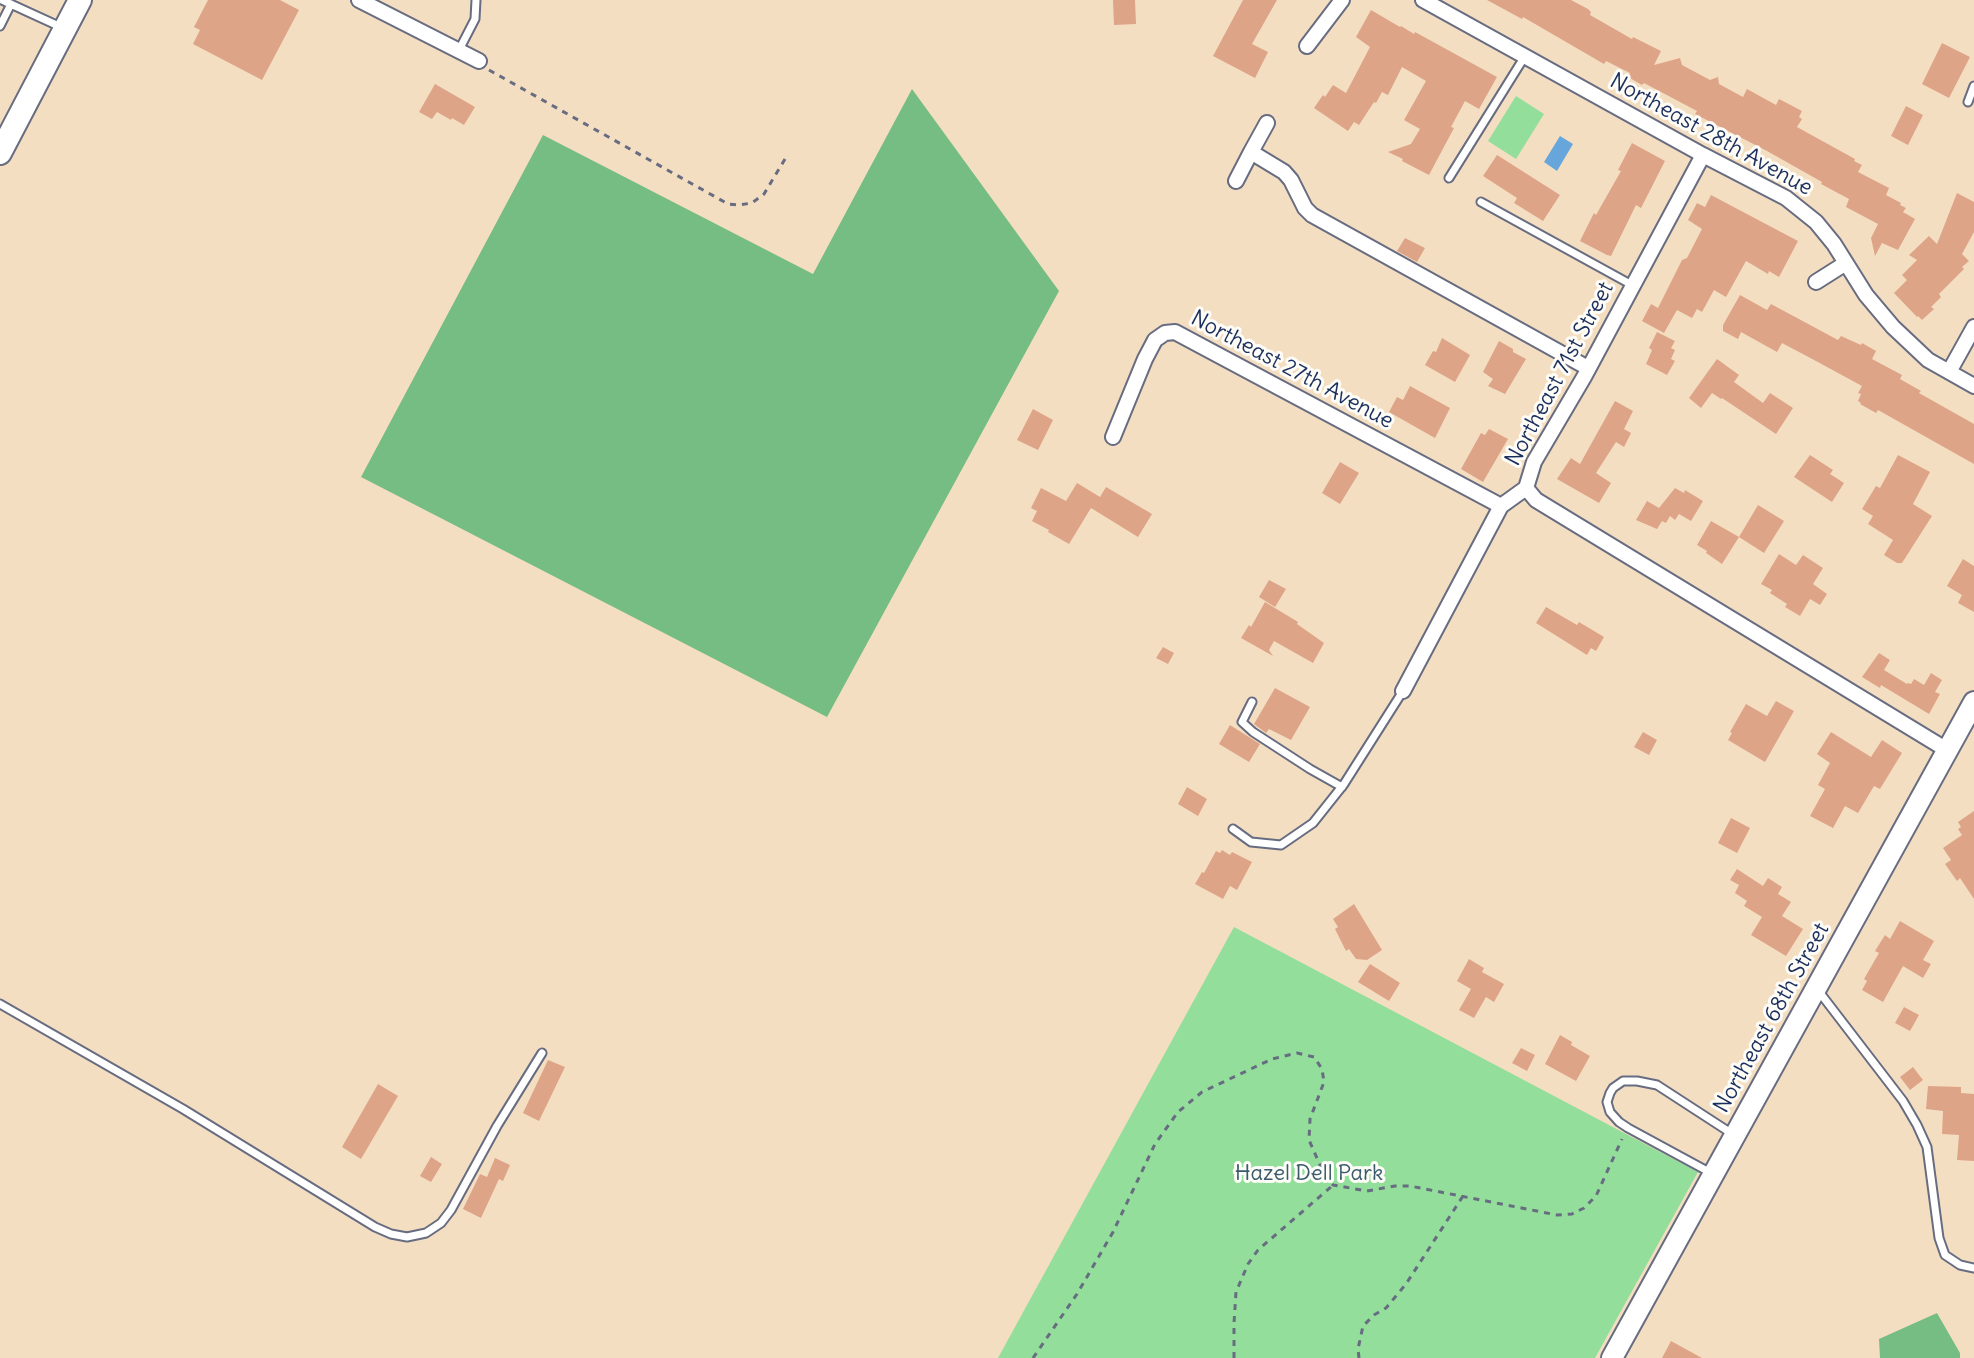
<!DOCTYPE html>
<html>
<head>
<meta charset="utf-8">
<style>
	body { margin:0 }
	canvas { display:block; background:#f4dec1 }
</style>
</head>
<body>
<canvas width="1974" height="1358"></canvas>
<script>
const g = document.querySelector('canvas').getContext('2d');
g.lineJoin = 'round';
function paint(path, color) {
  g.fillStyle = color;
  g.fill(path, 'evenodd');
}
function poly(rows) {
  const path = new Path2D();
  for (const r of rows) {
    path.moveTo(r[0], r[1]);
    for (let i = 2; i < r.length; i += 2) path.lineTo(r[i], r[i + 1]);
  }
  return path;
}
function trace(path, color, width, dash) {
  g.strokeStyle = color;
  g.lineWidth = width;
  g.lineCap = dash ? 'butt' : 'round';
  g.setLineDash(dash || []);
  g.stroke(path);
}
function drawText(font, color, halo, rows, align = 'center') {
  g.font = font + ' Delius,sans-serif';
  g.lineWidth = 6;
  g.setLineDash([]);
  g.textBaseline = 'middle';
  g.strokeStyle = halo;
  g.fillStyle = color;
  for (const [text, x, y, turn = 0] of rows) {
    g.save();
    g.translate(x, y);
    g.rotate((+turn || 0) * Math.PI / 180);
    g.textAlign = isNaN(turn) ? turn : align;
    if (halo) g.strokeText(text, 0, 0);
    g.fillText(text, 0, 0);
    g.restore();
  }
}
paint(poly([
	[1516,96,1544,114,1516,159,1488,141],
	[1234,927,1698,1172,1595,1358,998,1358]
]), '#93de9b');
paint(poly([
	[912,89,1059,291,827,717,361,477,543,135,813,274],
	[1937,1313,1960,1353,1960,1358,1880,1358,1879,1339]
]), '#76bd83');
paint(poly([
	[1560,136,1573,144,1557,171,1544,162]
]), '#67a6da');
paint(poly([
	[208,0,280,0,299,10,262,80,193,44,200,30,194,27],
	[1113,0,1135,0,1136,24,1114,25],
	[1243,0,1277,0,1252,44,1268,52,1255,78,1213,56],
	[1487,0,1571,0,1588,9,1591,12,1590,15,1632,39,1633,37,1661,51,1654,65,1680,58,1682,65,1710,80,1718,77,1719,84,1743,97,1747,89,1776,105,1779,99,1802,111,1799,117,1802,119,1797,127,1855,159,1854,161,1862,165,1858,172,1889,188,1886,195,1901,203,1900,205,1906,208,1903,212,1915,219,1898,250,1882,243,1875,256,1871,238,1878,224,1846,207,1849,199,1821,184,1822,182,1767,151,1695,114,1697,111,1644,83,1642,85,1628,77,1630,73,1606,61,1604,64,1523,17,1522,19],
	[1371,10,1400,27,1401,26,1414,34,1415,32,1497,77,1479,109,1465,101,1451,127,1454,128,1429,175,1402,161,1403,159,1388,152,1411,144,1420,129,1404,120,1426,81,1402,67,1388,95,1382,92,1376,103,1374,102,1359,125,1354,122,1348,131,1314,108,1323,95,1325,97,1333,85,1346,93,1370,47,1356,37],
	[1942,43,1970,57,1949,98,1922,84],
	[435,84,475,107,464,125,452,118,451,120,437,112,432,119,419,112],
	[1906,106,1923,115,1908,145,1891,136],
	[1632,143,1665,161,1641,208,1636,205,1611,256,1607,255,1580,241,1594,213,1596,215,1621,171,1618,170],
	[1497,155,1560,195,1543,221,1514,203,1517,198,1483,176],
	[1957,193,1974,202,1974,232,1962,254,1969,261,1962,267,1964,269,1939,294,1941,297,1931,307,1934,309,1922,320,1918,316,1917,317,1894,293,1907,280,1902,275,1917,260,1909,255,1929,236,1937,244],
	[1711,195,1798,241,1779,277,1769,271,1768,274,1746,261,1726,297,1714,290,1702,312,1697,309,1692,318,1677,310,1664,333,1642,321,1651,304,1658,308,1682,260,1687,258,1702,229,1688,220,1697,203,1705,207],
	[1405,238,1425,248,1417,262,1397,251],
	[1740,295,1767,310,1771,304,1838,340,1841,336,1861,345,1862,343,1876,351,1872,359,1902,375,1900,379,1921,391,1919,393,1974,424,1974,464,1878,410,1876,413,1860,404,1861,403,1858,401,1861,394,1858,393,1862,386,1816,361,1782,343,1777,352,1741,332,1738,339,1723,331,1723,325],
	[1657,332,1675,341,1671,348,1675,350,1671,359,1675,361,1667,375,1646,364,1652,350,1649,348],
	[1442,338,1470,355,1455,382,1425,365,1433,351,1436,352],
	[1499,341,1513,349,1513,352,1526,359,1505,394,1488,386,1493,379,1483,372],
	[1717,359,1739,375,1734,382,1763,403,1770,393,1793,408,1776,434,1722,398,1721,399,1712,393,1701,408,1689,398],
	[1410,386,1450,408,1435,438,1389,412,1397,397,1403,400],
	[1615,401,1633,411,1624,429,1631,433,1624,447,1616,442,1596,473,1611,483,1599,503,1557,479,1571,458,1580,464],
	[1033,409,1053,420,1038,450,1017,440],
	[1489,429,1508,439,1483,482,1461,469,1481,433,1485,435],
	[1810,455,1833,470,1830,474,1844,483,1832,502,1794,477],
	[1898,455,1930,472,1913,504,1932,516,1902,563,1897,563,1884,555,1893,540,1868,524,1873,516,1862,509,1876,486,1880,488],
	[1340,462,1359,473,1340,504,1322,493],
	[1077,483,1100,497,1106,487,1152,514,1138,537,1091,508,1069,544,1048,532,1049,530,1032,521,1037,511,1031,508,1041,488,1066,501],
	[1675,488,1684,493,1685,490,1703,501,1691,521,1679,514,1675,520,1670,516,1666,523,1662,521,1657,529,1636,520,1647,501,1659,508],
	[1758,505,1784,521,1764,553,1739,537],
	[1711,521,1739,537,1722,564,1706,553,1707,551,1697,545],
	[1779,554,1796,565,1803,555,1823,568,1813,584,1827,594,1820,605,1810,599,1800,616,1785,607,1787,604,1770,593,1772,590,1761,584],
	[1963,559,1974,566,1974,612,1958,603,1962,595,1947,586],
	[1269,580,1286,589,1275,607,1259,597],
	[1265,602,1298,622,1297,624,1324,643,1313,663,1274,641,1269,650,1273,656,1241,638,1249,625,1251,627],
	[1546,607,1577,625,1579,622,1604,637,1596,651,1591,648,1587,655,1536,623],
	[1163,647,1174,653,1168,664,1156,658],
	[1879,653,1890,660,1884,670,1907,684,1908,683,1911,684,1914,679,1924,685,1931,673,1942,680,1935,692,1940,694,1929,714,1881,685,1880,688,1862,677],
	[1275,688,1310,707,1291,740,1269,729,1266,733,1254,724],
	[1776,701,1794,711,1765,762,1728,740,1732,733,1730,732,1746,704,1767,716],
	[1230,725,1260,744,1249,762,1219,744],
	[1643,732,1657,740,1649,755,1634,747],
	[1831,732,1871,757,1882,740,1902,753,1880,789,1874,786,1858,813,1845,806,1833,828,1810,816,1825,789,1818,785,1830,763,1817,754],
	[1187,787,1207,799,1198,816,1178,804],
	[1974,811,1974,899,1960,878,1957,881,1945,864,1951,860,1943,848,1962,835,1958,829,1961,827,1958,822],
	[1731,818,1750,828,1737,853,1718,843],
	[1222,850,1230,855,1232,852,1252,862,1237,890,1230,886,1223,899,1195,884,1202,872,1204,873,1216,851,1220,853],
	[1737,869,1763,886,1768,878,1782,887,1778,894,1791,902,1782,916,1803,929,1786,956,1751,935,1762,917,1744,906,1747,901,1735,893,1739,885,1730,880],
	[1354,904,1382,950,1367,960,1356,959,1349,949,1346,951,1335,929,1338,927,1333,919],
	[1900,921,1934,941,1923,960,1931,964,1923,978,1903,966,1883,1002,1862,990,1867,981,1864,979,1879,953,1875,951,1885,935,1890,939],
	[1469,959,1484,968,1482,972,1504,984,1494,1002,1486,997,1474,1018,1459,1010,1471,989,1457,981],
	[1370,964,1400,983,1389,1001,1358,982],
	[1904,1007,1919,1015,1910,1031,1895,1023],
	[1560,1035,1572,1042,1571,1045,1590,1056,1576,1081,1545,1064],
	[1521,1048,1535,1055,1527,1071,1512,1063],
	[548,1060,565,1067,539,1121,523,1113],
	[1913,1067,1923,1080,1910,1090,1900,1077],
	[378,1084,398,1096,361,1159,342,1147],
	[1928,1086,1961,1087,1961,1093,1974,1094,1974,1161,1957,1160,1959,1135,1942,1134,1943,1111,1926,1109],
	[431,1157,442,1164,431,1182,420,1176],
	[495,1158,510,1165,503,1181,499,1179,481,1218,463,1209,480,1174,487,1177],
	[1671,1341,1702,1358,1662,1358]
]), '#dea488');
const lane = poly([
	[2,0,63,28],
	[0,26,11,4],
	[459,50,475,19,476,0],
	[1968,102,1974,86],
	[1449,178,1525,56],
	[1481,202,1632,285],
	[1252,702,1242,722,1253,732,1310,769,1342,787],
	[1233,829,1251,842,1281,845,1313,823,1344,784,1403,691],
	[1817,989,1903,1101,1917,1125,1927,1147,1939,1238,1945,1255,1960,1265,1974,1268],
	[0,1004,183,1109,375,1227,391,1234,407,1237,426,1233,441,1223,451,1210,497,1126,542,1053],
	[1711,1173,1628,1128,1619,1122,1610,1112,1607,1102,1610,1093,1613,1088,1623,1081,1637,1081,1657,1085,1734,1135]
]);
const street = poly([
	[359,0,479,61],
	[1423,0,1703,155,1786,198,1816,222,1834,244,1866,295,1893,327,1928,360,1974,386],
	[1307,46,1342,0],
	[1267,123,1251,152,1284,172,1291,180,1305,208,1312,215,1588,368],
	[1236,181,1251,152],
	[1816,282,1846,263],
	[1949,372,1974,327],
	[1113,437,1145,359,1155,340,1165,333,1175,332,1501,506],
	[1526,488,1536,500,1947,750],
	[1403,691,1501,506,1526,488,1534,462,1584,377,1703,155]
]);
const secondary = poly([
	[1612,1358,1974,702]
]);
const primary = poly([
	[0,153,80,0]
]);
trace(lane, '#676c81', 11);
trace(street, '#676c81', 18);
trace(secondary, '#676c81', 24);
trace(primary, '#676c81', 26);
trace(poly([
	[489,70,728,204,739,205,752,203,764,194,788,154],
	[1033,1358,1077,1294,1113,1232,1155,1144,1178,1112,1202,1092,1272,1059,1297,1053,1314,1057,1322,1069,1324,1082,1310,1119,1309,1140,1320,1165,1333,1185,1367,1191,1395,1186,1410,1186,1557,1215,1572,1214,1584,1208,1596,1196,1622,1139],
	[1234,1358,1234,1323,1236,1292,1248,1264,1258,1250,1332,1186],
	[1359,1358,1358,1349,1363,1326,1374,1315,1386,1308,1406,1284,1463,1196]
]), '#676c81', 3, [6, 6]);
trace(lane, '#fff', 7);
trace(street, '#fff', 14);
trace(secondary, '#fff', 20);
trace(primary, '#fff', 22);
drawText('22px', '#1b2f5e', '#fdfcf7', [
	["Northeast 28th Avenue",1711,135,29],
	["Northeast 27th Avenue",1292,370,28],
	["Northeast 71st Street",1560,374,-62],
	["Northeast 68th Street",1772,1018,-61]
]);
drawText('22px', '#395b6d', '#fdfcf7', [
	["Hazel Dell Park",1309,1174]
]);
</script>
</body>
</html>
